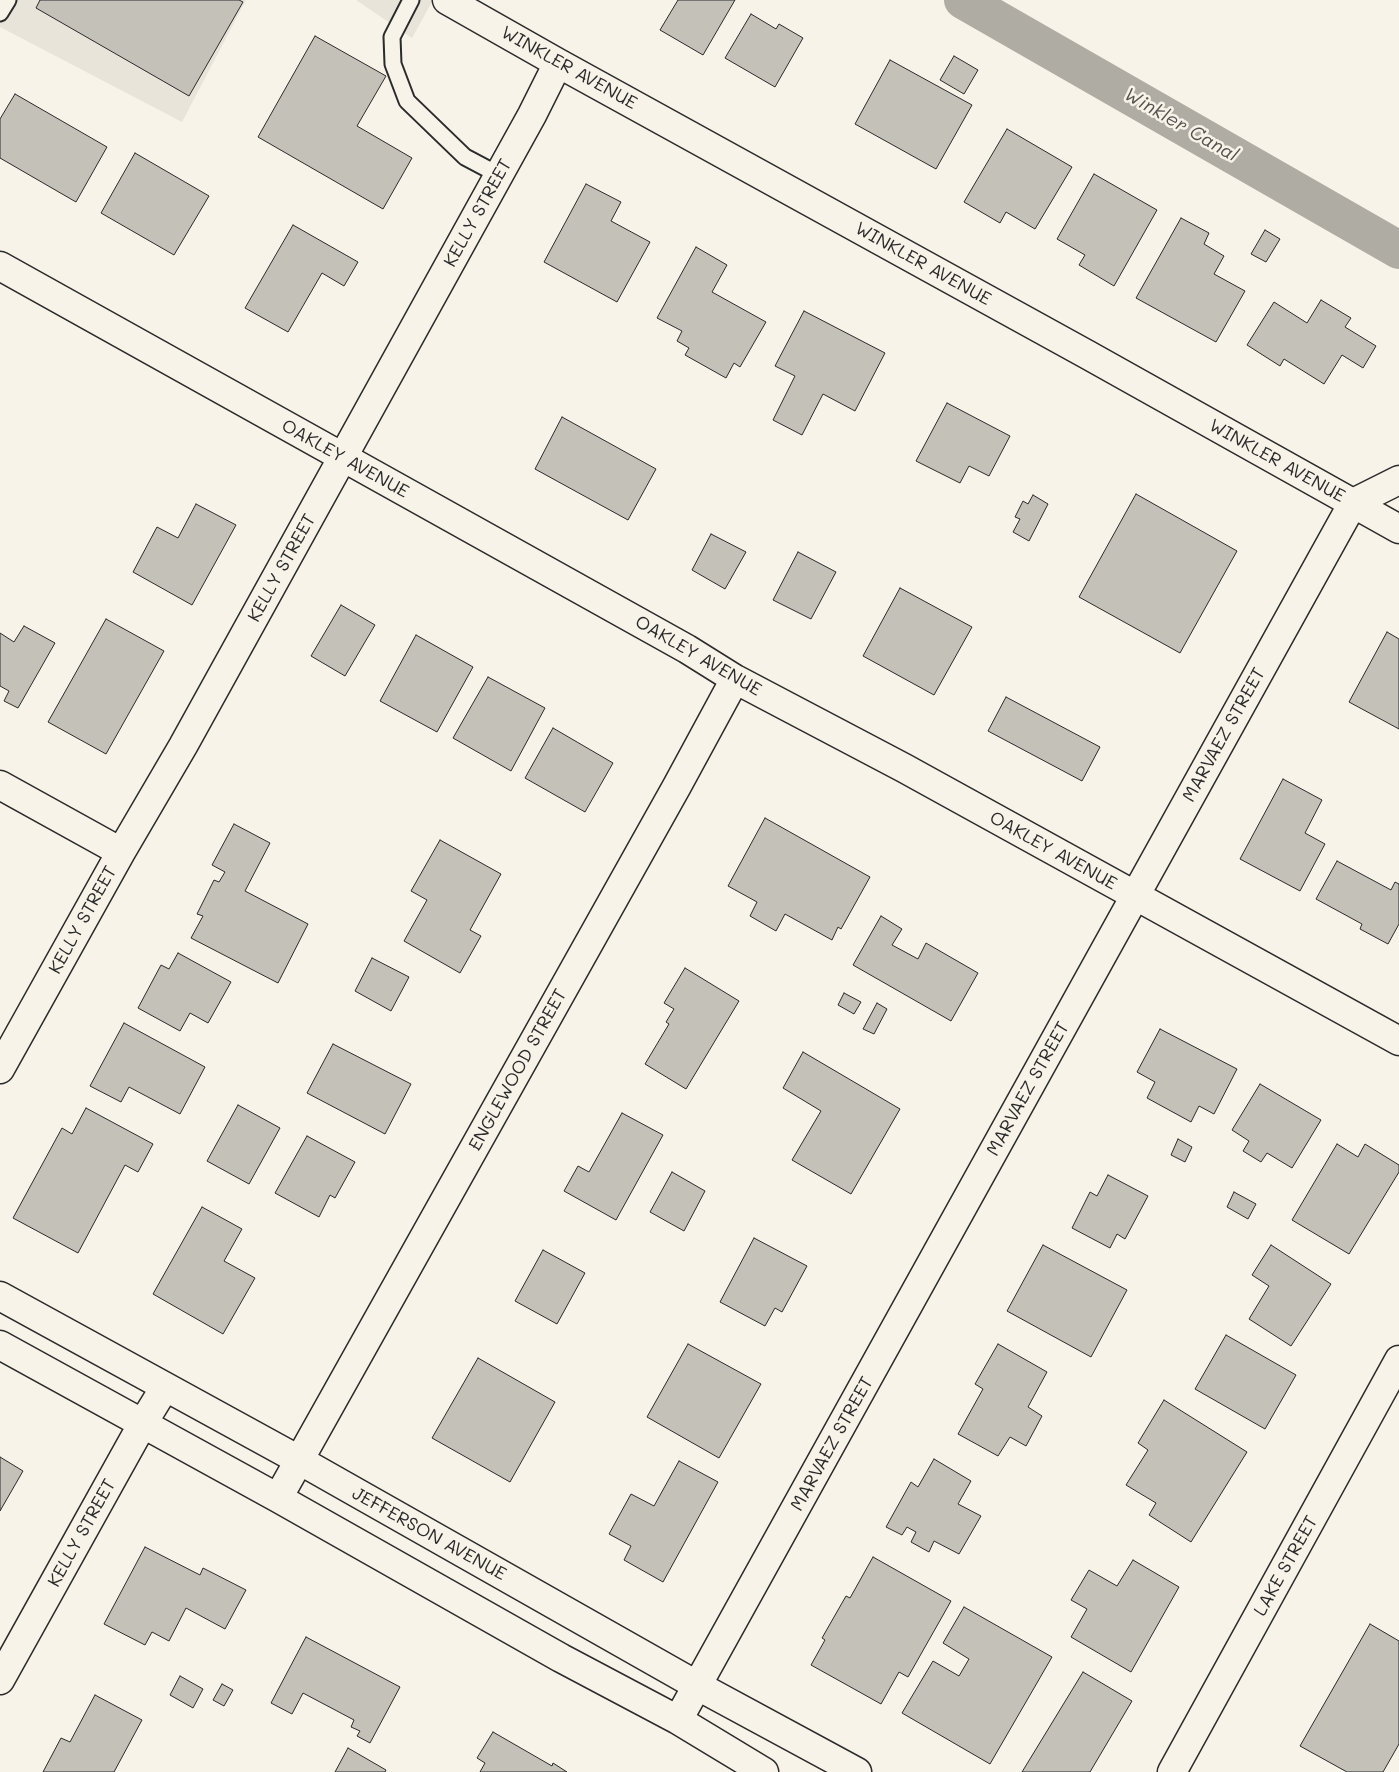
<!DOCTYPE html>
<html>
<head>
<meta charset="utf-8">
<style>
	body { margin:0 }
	canvas { display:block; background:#f7f3e8 }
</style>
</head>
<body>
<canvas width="1399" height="1772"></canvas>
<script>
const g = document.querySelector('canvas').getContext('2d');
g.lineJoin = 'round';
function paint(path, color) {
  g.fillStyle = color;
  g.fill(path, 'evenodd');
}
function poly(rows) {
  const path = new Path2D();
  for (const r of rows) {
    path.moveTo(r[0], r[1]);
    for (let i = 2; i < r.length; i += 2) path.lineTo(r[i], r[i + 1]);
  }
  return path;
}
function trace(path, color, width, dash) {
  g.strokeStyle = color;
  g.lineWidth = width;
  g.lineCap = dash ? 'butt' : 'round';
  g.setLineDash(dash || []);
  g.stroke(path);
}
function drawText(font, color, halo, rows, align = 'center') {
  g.font = font + ' Mali,sans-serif';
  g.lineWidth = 5;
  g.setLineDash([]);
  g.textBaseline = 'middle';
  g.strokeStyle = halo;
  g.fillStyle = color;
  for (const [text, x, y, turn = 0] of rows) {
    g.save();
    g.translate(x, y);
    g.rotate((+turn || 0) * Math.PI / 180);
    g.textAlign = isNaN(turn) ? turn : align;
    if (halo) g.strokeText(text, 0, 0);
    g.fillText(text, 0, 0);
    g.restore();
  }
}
paint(poly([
	[0,0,246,0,182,122,0,27],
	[356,0,433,0,412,38]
]), '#e8e4da');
trace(poly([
	[963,0,1399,250]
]), '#afaca4', 38);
const building = poly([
	[40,0,239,0,243,2,189,96,36,8,40,0],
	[678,0,735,0,703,55,660,30,678,0],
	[751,14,776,29,779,24,803,38,775,87,725,58,751,14],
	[315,36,386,76,357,126,412,158,383,209,258,137,315,36],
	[954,56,978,70,964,94,940,80,954,56],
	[890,60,972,105,936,169,855,124,890,60],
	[15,94,107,147,76,202,0,158,0,119,15,94],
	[1007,129,1072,167,1035,229,1006,212,1000,223,964,202,1007,129],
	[135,153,209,196,174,255,101,213,135,153],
	[1094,174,1157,210,1114,286,1079,265,1085,255,1057,239,1094,174],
	[586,184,621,202,611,221,650,242,617,302,544,262,586,184],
	[1181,218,1209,233,1204,244,1224,256,1214,274,1245,291,1216,342,1136,298,1181,218],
	[293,225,358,262,344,286,322,273,288,332,245,308,293,225],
	[1265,230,1280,239,1266,262,1251,254,1265,230],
	[696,247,727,265,712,292,766,322,740,367,734,363,726,378,685,355,689,348,677,341,682,331,657,318,696,247],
	[1321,300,1351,318,1345,327,1376,346,1363,368,1342,355,1324,384,1284,359,1280,366,1247,345,1274,302,1307,323,1321,300],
	[804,311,885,353,855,411,823,394,802,435,773,420,795,376,775,366,804,311],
	[947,403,1010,436,989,476,969,466,960,483,916,461,947,403],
	[562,417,656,469,628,520,535,469,562,417],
	[1136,494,1237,551,1180,653,1079,597,1136,494],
	[1033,495,1048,504,1029,541,1013,532,1020,519,1015,517,1023,501,1028,504,1033,495],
	[196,504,236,525,192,605,133,572,157,527,178,538,196,504],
	[711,534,746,552,725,589,692,570,711,534],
	[798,552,836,572,811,619,773,600,798,552],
	[900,588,972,627,934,695,863,656,900,588],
	[341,605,375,625,345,676,311,656,341,605],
	[106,619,164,651,106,754,48,722,106,619],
	[24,626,55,643,18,708,4,701,9,691,0,686,0,633,14,642,24,626],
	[1387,632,1399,639,1399,729,1349,702,1387,632],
	[416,635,473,667,437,732,380,701,416,635],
	[488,677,545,708,511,771,453,738,488,677],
	[1006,697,1100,747,1082,781,988,731,1006,697],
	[553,728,613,763,585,812,525,778,553,728],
	[1283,779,1322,800,1305,833,1325,844,1300,891,1240,859,1283,779],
	[765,818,870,877,841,929,838,927,832,940,785,914,776,931,750,916,757,902,728,886,765,818],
	[234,824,270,843,245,891,308,924,278,983,191,938,203,916,197,914,214,880,219,882,225,872,212,865,234,824],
	[440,840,501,874,470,930,481,936,460,973,404,941,427,900,411,891,440,840],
	[1337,861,1391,890,1395,882,1399,884,1399,924,1388,944,1360,929,1362,924,1316,899,1337,861],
	[881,916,902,929,892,945,918,959,926,943,978,973,951,1021,853,965,881,916],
	[178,953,231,982,208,1023,190,1013,180,1031,138,1008,161,965,169,969,178,953],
	[372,958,409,977,391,1011,355,991,372,958],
	[685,968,739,1001,686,1089,645,1064,669,1024,666,1022,674,1009,664,1003,685,968],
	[844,993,861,1002,854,1014,838,1005,844,993],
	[877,1003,887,1009,874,1034,863,1029,877,1003],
	[124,1023,205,1067,180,1114,129,1087,121,1102,90,1086,124,1023],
	[1160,1029,1237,1069,1214,1114,1199,1106,1191,1122,1147,1098,1155,1082,1137,1072,1160,1029],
	[333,1044,411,1084,385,1134,307,1093,333,1044],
	[803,1052,900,1109,851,1194,792,1160,821,1111,783,1088,803,1052],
	[1260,1084,1321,1120,1292,1168,1267,1153,1261,1162,1243,1151,1249,1141,1232,1130,1260,1084],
	[238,1105,280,1128,249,1184,207,1161,238,1105],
	[86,1108,153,1144,138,1172,125,1165,78,1253,13,1218,62,1128,72,1134,86,1108],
	[622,1113,663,1135,616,1220,564,1191,578,1166,589,1172,622,1113],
	[307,1136,355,1162,335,1198,330,1195,319,1217,275,1193,307,1136],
	[1178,1139,1192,1147,1185,1162,1171,1155,1178,1139],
	[1337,1144,1358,1157,1365,1144,1399,1165,1399,1172,1349,1254,1292,1220,1337,1144],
	[672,1172,705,1191,684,1231,650,1212,672,1172],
	[1108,1175,1148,1196,1125,1239,1117,1234,1110,1248,1072,1228,1090,1192,1097,1196,1108,1175],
	[1234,1192,1256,1204,1248,1219,1227,1207,1234,1192],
	[202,1207,242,1229,224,1261,255,1278,223,1334,153,1294,202,1207],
	[754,1238,807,1266,782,1312,775,1308,765,1326,720,1302,754,1238],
	[1043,1245,1127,1290,1091,1357,1007,1311,1043,1245],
	[1271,1245,1331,1284,1291,1346,1249,1319,1269,1286,1252,1275,1271,1245],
	[543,1250,585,1273,557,1324,515,1301,543,1250],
	[1226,1335,1296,1375,1265,1429,1195,1389,1226,1335],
	[688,1344,761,1384,719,1458,647,1417,688,1344],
	[998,1344,1047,1372,1028,1407,1042,1416,1026,1446,1010,1437,998,1456,958,1434,983,1389,975,1384,998,1344],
	[478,1358,555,1402,510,1482,432,1438,478,1358],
	[1164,1400,1247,1452,1191,1542,1149,1515,1156,1503,1126,1485,1148,1450,1138,1443,1164,1400],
	[0,1457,23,1471,0,1511,0,1457],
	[934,1459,971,1481,958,1504,981,1516,959,1554,934,1541,929,1552,911,1542,916,1532,907,1527,902,1535,886,1527,911,1482,918,1487,934,1459],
	[679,1461,718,1482,663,1582,624,1560,631,1546,609,1534,631,1494,654,1506,679,1461],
	[145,1547,200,1575,203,1568,246,1590,225,1629,186,1608,169,1641,152,1632,145,1645,104,1624,145,1547],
	[873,1557,951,1601,908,1677,899,1672,881,1704,811,1665,825,1640,822,1638,846,1596,850,1598,873,1557],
	[1133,1560,1179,1587,1131,1672,1071,1637,1087,1609,1071,1600,1089,1570,1117,1586,1133,1560],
	[964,1607,1052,1657,990,1764,902,1713,933,1661,959,1676,969,1659,943,1643,964,1607],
	[1370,1624,1399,1641,1399,1744,1383,1772,1347,1772,1300,1746,1370,1624],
	[306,1637,400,1687,370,1743,357,1736,360,1731,351,1727,354,1720,303,1693,292,1714,271,1703,306,1637],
	[1083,1672,1132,1701,1090,1772,1022,1772,1083,1672],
	[180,1676,203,1689,193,1708,170,1695,180,1676],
	[222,1684,233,1690,224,1706,213,1700,222,1684],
	[95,1695,142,1720,114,1772,43,1772,61,1738,70,1742,95,1695],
	[493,1732,552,1766,553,1763,567,1772,480,1772,485,1763,477,1758,493,1732],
	[348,1748,386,1770,385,1772,335,1772,348,1748]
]);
paint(building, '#c4c1b9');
trace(building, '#2b2b2b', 1);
const service = poly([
	[411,0,392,37,393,64,407,101,465,157,499,175],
	[0,13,8,0]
]);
const minor = poly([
	[447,0,558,63,1088,355,1399,529],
	[0,266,687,649,735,679,904,768,1399,1041],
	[0,785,121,852],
	[0,1069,121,852,183,746,532,115,558,63],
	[0,1296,299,1460,698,1686,857,1772],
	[0,1345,278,1498,561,1658,678,1720,764,1772],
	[278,1498,677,786,735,679],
	[0,1680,143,1423,165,1387],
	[678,1720,1353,503,1399,480],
	[1172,1772,1399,1360]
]);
trace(service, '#2b2b2b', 19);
trace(minor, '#2b2b2b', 31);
trace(service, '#f7f3e8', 15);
trace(minor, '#f7f3e8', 28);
drawText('18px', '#2b2b2b', '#f7f3e8', [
	["WINKLER AVENUE",569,68,29],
	["KELLY STREET",478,213,-61],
	["WINKLER AVENUE",923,264,29],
	["OAKLEY AVENUE",345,459,29],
	["WINKLER AVENUE",1277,461,29],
	["KELLY STREET",282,568,-61],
	["OAKLEY AVENUE",698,656,30],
	["MARVAEZ STREET",1224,735,-61],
	["OAKLEY AVENUE",1053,851,29],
	["KELLY STREET",83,920,-61],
	["ENGLEWOOD STREET",518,1070,-61],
	["MARVAEZ STREET",1028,1089,-61],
	["MARVAEZ STREET",832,1444,-61],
	["KELLY STREET",82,1533,-61],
	["JEFFERSON AVENUE",429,1534,29],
	["LAKE STREET",1286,1566,-61]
]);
drawText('italic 19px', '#53524f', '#f7f3e8', [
	["Winkler Canal",1181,125,30]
]);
</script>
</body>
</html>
